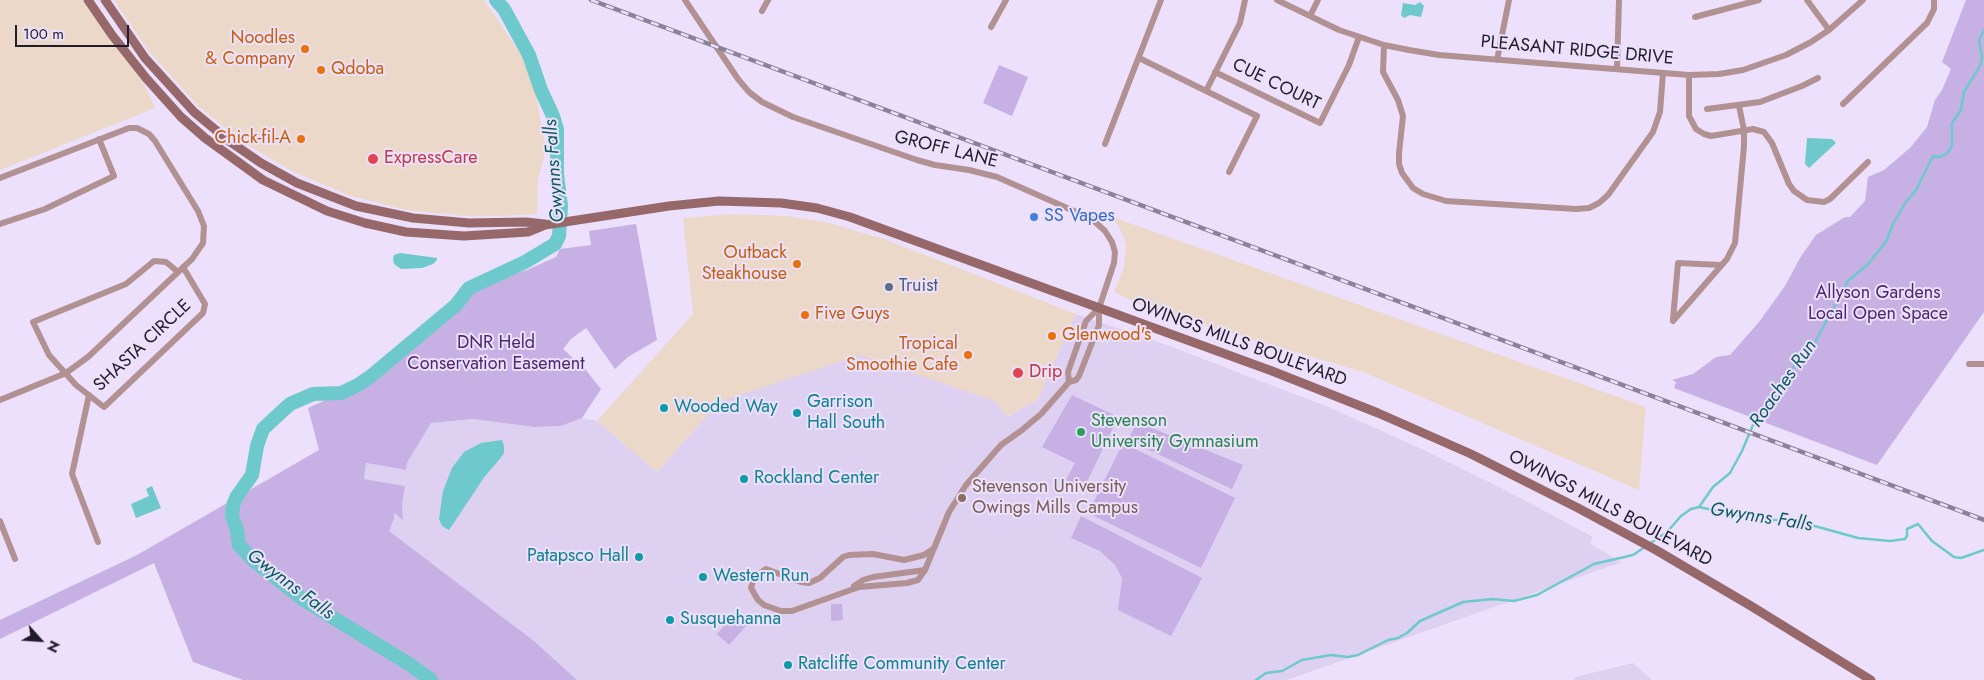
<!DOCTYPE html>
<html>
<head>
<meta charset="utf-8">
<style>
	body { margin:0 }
	#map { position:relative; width:1984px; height:680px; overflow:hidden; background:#ece0fc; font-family:Jost,sans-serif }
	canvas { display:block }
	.north { position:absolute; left:15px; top:615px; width:50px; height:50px; -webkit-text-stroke:4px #ece0fc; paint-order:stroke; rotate:116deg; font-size:14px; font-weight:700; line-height:20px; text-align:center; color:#211c29 }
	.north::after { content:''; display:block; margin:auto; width:18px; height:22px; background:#211c29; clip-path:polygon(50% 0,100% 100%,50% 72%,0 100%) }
	.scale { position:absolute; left:15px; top:25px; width:114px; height:22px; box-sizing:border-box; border:2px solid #211c29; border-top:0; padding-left:6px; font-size:15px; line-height:18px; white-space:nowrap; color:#211c29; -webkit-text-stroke:4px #ece0fc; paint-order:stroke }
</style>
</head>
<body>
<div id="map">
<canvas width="1984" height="680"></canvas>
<div class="north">N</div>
<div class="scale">100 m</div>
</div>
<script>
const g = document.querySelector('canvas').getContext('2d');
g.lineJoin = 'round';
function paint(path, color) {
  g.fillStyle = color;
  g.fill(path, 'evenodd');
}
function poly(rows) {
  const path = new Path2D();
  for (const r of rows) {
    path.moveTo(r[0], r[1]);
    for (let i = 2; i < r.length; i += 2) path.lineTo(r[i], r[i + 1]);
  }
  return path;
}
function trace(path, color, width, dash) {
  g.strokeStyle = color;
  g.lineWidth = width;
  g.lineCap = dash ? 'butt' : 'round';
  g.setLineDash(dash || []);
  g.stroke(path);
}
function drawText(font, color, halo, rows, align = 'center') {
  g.font = font + ' Jost,sans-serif';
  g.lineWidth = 4;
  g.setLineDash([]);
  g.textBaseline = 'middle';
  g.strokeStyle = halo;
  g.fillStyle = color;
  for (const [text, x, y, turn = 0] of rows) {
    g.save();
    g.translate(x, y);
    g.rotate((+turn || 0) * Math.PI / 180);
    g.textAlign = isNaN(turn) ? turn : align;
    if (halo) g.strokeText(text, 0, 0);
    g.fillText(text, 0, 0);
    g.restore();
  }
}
paint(poly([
	[0,0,83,0,143,82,155,108,0,170],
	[114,0,484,0,522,56,536,95,546,149,538,179,537,214,498,216,464,216,406,210,348,195,292,171,244,143,198,106,147,49],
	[733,214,787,216,829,223,884,239,1076,314,1038,399,1006,417,1003,411,719,402,657,472,597,421,693,314,683,218],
	[1104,214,1646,407,1639,490,1363,372,1147,308,1114,292,1124,267,1126,248,1124,238,1118,225]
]), '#ebd8c8');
paint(poly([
	[1076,314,1164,344,1326,406,1424,450,1507,491,1593,537,1590,544,1622,562,1287,680,577,680,534,641,389,531,394,519,394,513,403,519,402,505,405,486,364,479,366,463,398,469,407,463,431,423,473,419,534,427,561,426,582,418,597,421,657,472,719,402,860,355,995,401,1007,417,1038,399],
	[1633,663,1652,680,1573,680,1575,677]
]), '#ded0f1');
paint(poly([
	[1966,0,1984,0,1984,312,1877,465,1674,388,1676,382,1672,380,1693,374,1716,357,1730,355,1759,322,1785,286,1800,258,1816,235,1845,217,1850,217,1865,201,1868,177,1884,170,1910,148,1927,127,1935,100,1942,90,1951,69,1942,62],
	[999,65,1028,77,1012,116,983,103],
	[636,224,657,340,628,357,615,369,586,328,571,339,563,349,585,369,601,389,582,418,561,426,534,427,473,419,431,423,407,463,406,470,366,463,364,479,405,486,402,505,403,520,394,513,394,519,389,531,534,641,577,680,243,680,193,662,154,563,0,639,0,620,137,555,319,450,308,408,348,390,380,371,446,311,465,287,527,270,556,257,560,249,591,245,589,231],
	[1072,395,1118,417,1084,488,1066,480,1075,463,1042,447],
	[1137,422,1243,465,1232,489,1128,440],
	[1123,443,1235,498,1201,568,1088,513],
	[1081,516,1202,578,1171,636,1118,610,1122,578,1115,565,1100,551,1071,538],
	[831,604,842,604,843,620,831,621],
	[735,614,747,625,729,645,717,634]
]), '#c6b0e4');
paint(poly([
	[1420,2,1424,6,1421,17,1410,15,1404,18,1401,15,1403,3,1415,5],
	[1807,138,1832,139,1836,143,1809,168,1805,164],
	[400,253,437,258,437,260,433,264,422,268,401,269,394,264,393,258,394,255],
	[502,440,504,446,504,453,499,460,485,476,449,530,442,526,439,519,443,491,452,468,464,452,481,443],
	[152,486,161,508,136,518,131,504,149,496,146,489]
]), '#6dc9cb');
trace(poly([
	[1699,507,1713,487,1730,473,1742,451,1753,425,1782,379,1814,344,1848,281,1867,265,1886,242,1893,224,1905,203,1916,190,1933,156,1939,157,1946,154,1949,151,1952,145,1952,123,1961,110,1964,92,1981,64,1982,58,1979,40,1984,30],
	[1256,680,1266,673,1282,671,1302,660,1331,655,1348,657,1358,655,1388,640,1398,638,1407,633,1420,621,1463,602,1493,599,1514,601,1537,595,1594,564,1633,555,1667,532,1681,516,1691,509,1699,507,1759,520,1793,520,1858,538,1890,541,1905,539,1907,536,1907,529,1918,524,1932,541,1954,557,1961,558,1984,550]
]), '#6dc9cb', 2.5);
trace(poly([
	[431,680,409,664,304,600,252,559,239,545,237,530,232,516,233,505,237,496,252,475,257,446,263,429,290,404,313,394,341,393,358,385,371,376,456,305,469,288,525,262,555,244,559,236,561,206,557,174,557,129,553,116,541,90,529,55,504,9,496,0]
]), '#6dc9cb', 14);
trace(poly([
	[685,0,738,79,749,92,762,102,793,117,917,160,935,165,969,170,997,177,1092,219,1105,231,1112,242,1115,252,1114,263,1099,308,1099,325,1079,376,1076,380,1069,382,1041,414,1022,430,1001,445,966,485,949,512,925,570,918,580,907,583,859,587,792,611,781,611,764,605,758,600,751,588,754,578,766,569,801,582,809,583,820,578,843,557,849,555,873,554,904,560,924,555,933,549],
	[1277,0,1339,30,1384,45,1409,50,1439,55,1689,75,1719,74,1743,70,1786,55,1811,42,1829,30,1863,0],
	[1807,0,1829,30],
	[762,11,768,0],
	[1310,16,1318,0],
	[1695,17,1759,0],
	[991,27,1006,0],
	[1384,45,1383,72,1398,100,1403,116,1399,153,1399,164,1402,173,1413,188,1423,194,1446,201,1576,209,1589,208,1599,203,1608,195,1653,132,1660,112,1663,73],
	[1139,58,1257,116,1229,172],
	[1497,60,1509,0],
	[1617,69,1619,0],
	[1215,72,1320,123,1349,65,1359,37],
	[1689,75,1689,116,1696,129,1704,134,1711,136,1753,129,1764,132,1772,143,1789,184,1794,191,1807,200,1824,202,1830,199,1868,162],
	[1206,91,1240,23,1245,0],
	[1843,104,1927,23,1934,9,1934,0],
	[1707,109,1760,102,1802,86,1818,78],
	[1105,144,1161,0],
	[0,178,129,128,137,128,149,134,155,141,198,211,204,226,203,243,192,259,88,357,66,373,0,400],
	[0,224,45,209,114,176,99,139],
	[178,272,166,262,154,261,126,284,33,322,49,355,76,385,104,407,203,313,205,304,183,267],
	[1673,319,1678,263,1721,265],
	[1673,321,1727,259,1735,243,1744,146,1744,130,1739,106],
	[1969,364,1984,364],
	[1069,382,1068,372,1086,321,1099,308],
	[89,395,72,474,98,542],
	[0,521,15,559],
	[854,586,863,580,873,577,925,570]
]), '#b29192', 6);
trace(poly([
	[88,0,112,35,146,78,181,117,205,138,263,180,327,211,365,223,406,232,464,236,528,232,545,225,669,206,719,201,781,203,817,208,850,217,1272,371,1378,413,1471,454,1578,508,1656,550,1751,606,1871,680],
	[105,0,145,58,194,112,229,141,261,163,297,183,356,206,413,218,469,223,526,222,545,224]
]), '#97686a', 9);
const rail = poly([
	[591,0,1984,520]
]);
trace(rail, '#8b8297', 4.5);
trace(rail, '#ece0fc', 2.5, [8]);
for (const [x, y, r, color] of [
	[305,49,5,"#e8710a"],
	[321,70,5,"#e8710a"],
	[301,139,5,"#e8710a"],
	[373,159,6,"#e0444e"],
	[1034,217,5,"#3f7fe0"],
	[797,264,5,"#e8710a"],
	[889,287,5,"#5c6f8a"],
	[805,315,5,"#e8710a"],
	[1052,336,5,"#e8710a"],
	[968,355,5,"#e8710a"],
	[1018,373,6,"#e0444e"],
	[664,408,5,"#0f9aa8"],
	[797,413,5,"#0f9aa8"],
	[1081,432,5,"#2e9e5b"],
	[744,479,5,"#0f9aa8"],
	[962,498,5,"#8d6e63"],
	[639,557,5,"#0f9aa8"],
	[703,577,5,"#0f9aa8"],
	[670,620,5,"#0f9aa8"],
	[788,665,5,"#0f9aa8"]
]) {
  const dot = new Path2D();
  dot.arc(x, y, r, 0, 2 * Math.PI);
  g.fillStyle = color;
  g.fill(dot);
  trace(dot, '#ece0fc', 2);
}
drawText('18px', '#c56008', '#ece0fc', [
	["Noodles",295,39],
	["& Company",295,60],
	["Qdoba",331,70,"left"],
	["Chick-fil-A",291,139],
	["Outback",787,254],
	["Steakhouse",787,275],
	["Five Guys",815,315,"left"],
	["Glenwood's",1062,336,"left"],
	["Tropical",958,345],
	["Smoothie Cafe",958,366]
], 'right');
drawText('18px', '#211c29', '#ece0fc', [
	["PLEASANT RIDGE DRIVE",1577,51,5],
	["CUE COURT",1276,85,26],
	["GROFF LANE",946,150,14],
	["OWINGS MILLS BOULEVARD",1239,343,20],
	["SHASTA CIRCLE",143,346,-43],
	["OWINGS MILLS BOULEVARD",1610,509,28]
]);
drawText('18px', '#be3a42', '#ece0fc', [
	["ExpressCare",384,159],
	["Drip",1029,373]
], 'left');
drawText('18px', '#366cbe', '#ece0fc', [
	["SS Vapes",1044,217]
], 'left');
drawText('18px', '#4e5e75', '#ece0fc', [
	["Truist",899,287]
], 'left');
drawText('18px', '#4b286e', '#ece0fc', [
	["Allyson Gardens",1878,294],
	["Local Open Space",1878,315],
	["DNR Held",496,344],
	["Conservation Easement",496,365]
]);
drawText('18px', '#0d838f', '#ece0fc', [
	["Garrison",807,403],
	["Hall South",807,424],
	["Wooded Way",674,408],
	["Rockland Center",754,479],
	["Patapsco Hall",629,557,"right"],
	["Western Run",713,577],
	["Susquehanna",680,620],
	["Ratcliffe Community Center",798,665]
], 'left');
drawText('18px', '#27864d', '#ece0fc', [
	["Stevenson",1091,422],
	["University Gymnasium",1091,443]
], 'left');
drawText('18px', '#785e54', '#ece0fc', [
	["Stevenson University",972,488],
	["Owings Mills Campus",972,509]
], 'left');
drawText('italic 19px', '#095c5e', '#ece0fc', [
	["Gwynns Falls",555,171,-94],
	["Roaches Run",1784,384,-55],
	["Gwynns Falls",1761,518,9],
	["Gwynns Falls",290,585,37]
]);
</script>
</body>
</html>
